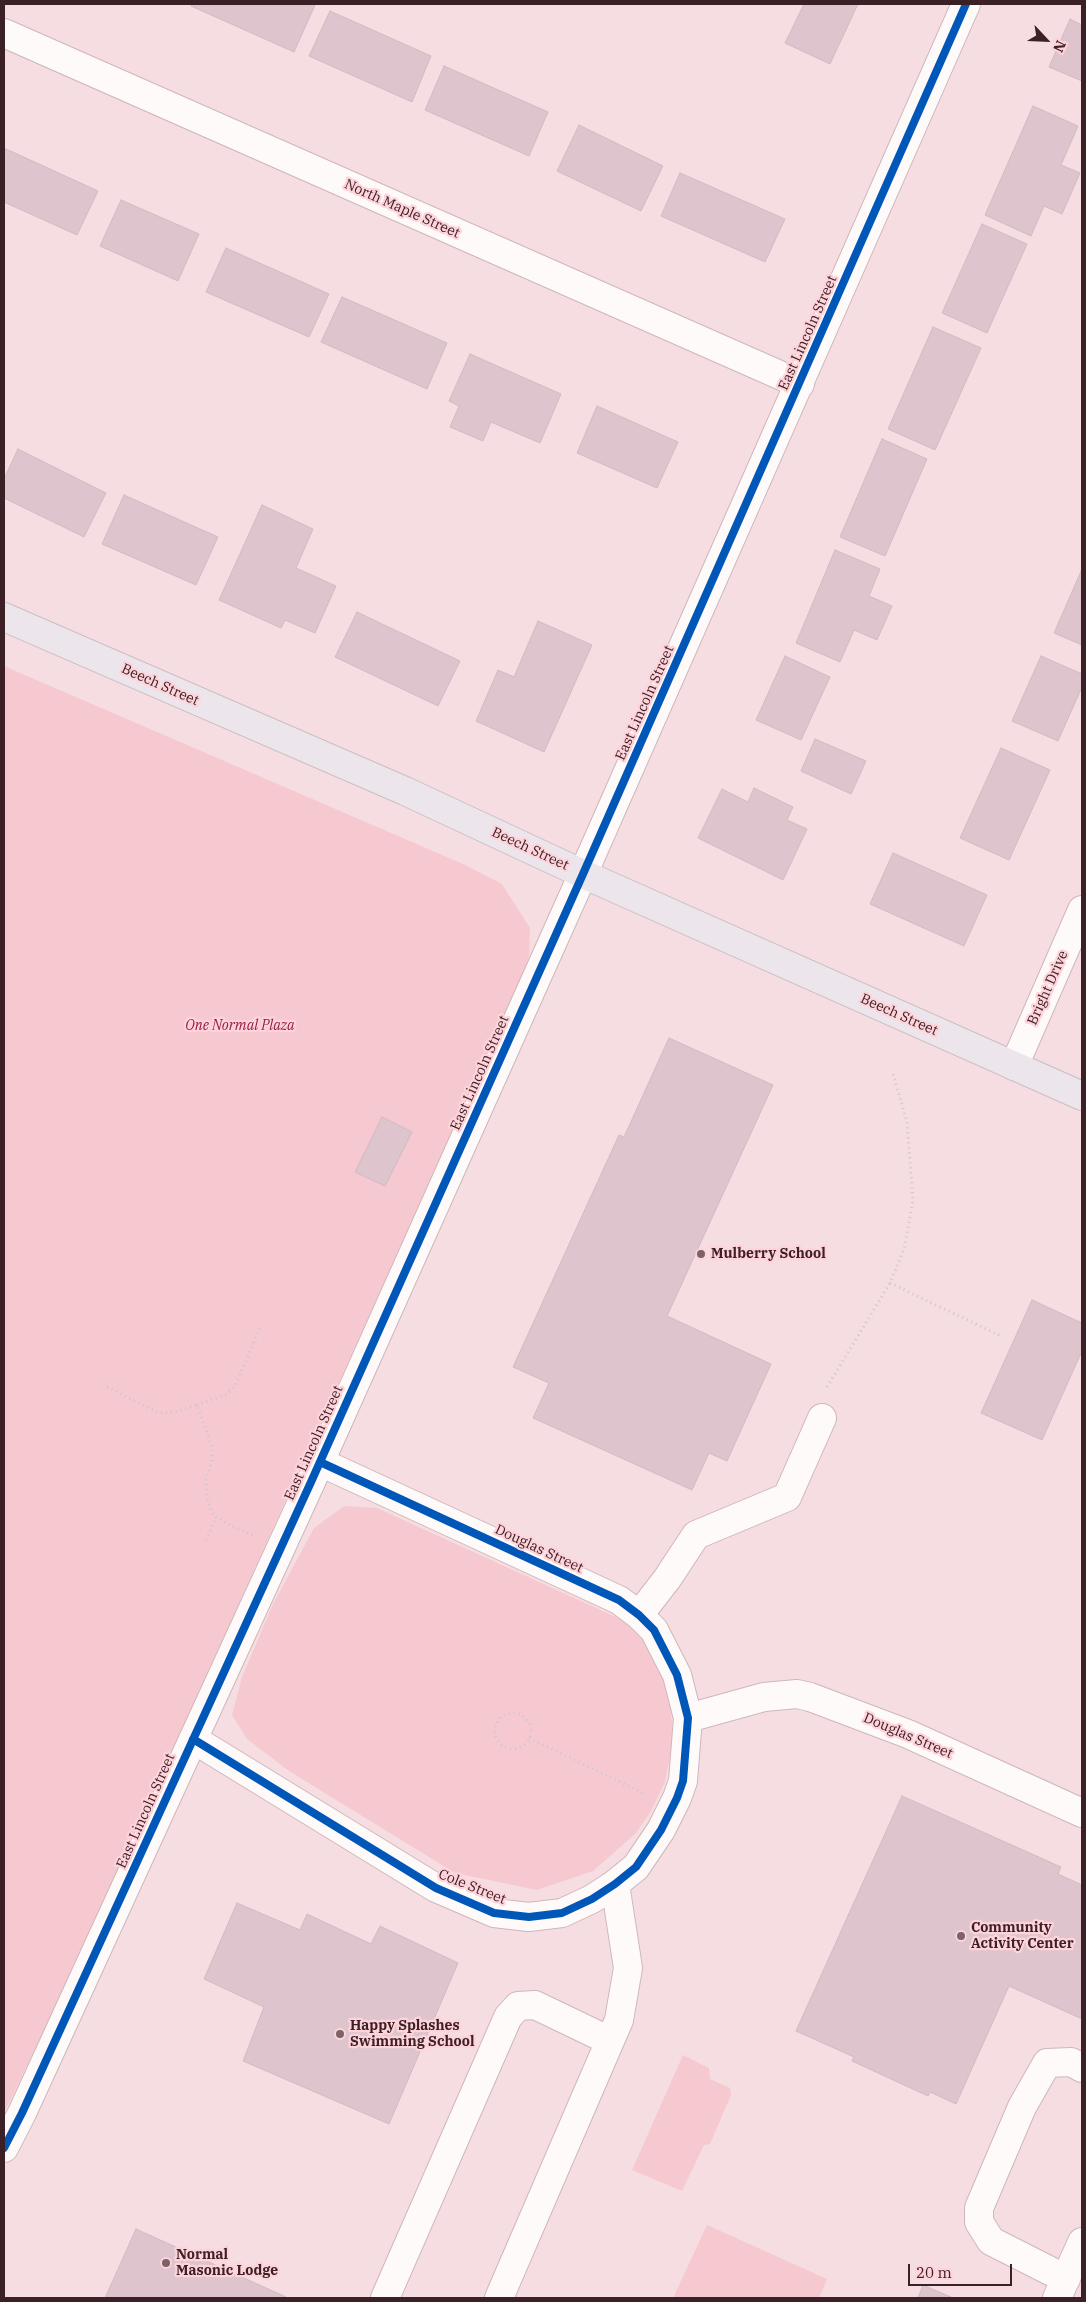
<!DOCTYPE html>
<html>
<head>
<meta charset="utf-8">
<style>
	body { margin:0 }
	#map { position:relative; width:1086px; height:2302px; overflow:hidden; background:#f5dde1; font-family:"IBM Plex Serif",serif }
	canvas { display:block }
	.frame { position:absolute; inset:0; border:5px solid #3b2126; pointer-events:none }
	.north { position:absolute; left:1021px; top:15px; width:50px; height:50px; -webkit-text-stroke:4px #ffd3da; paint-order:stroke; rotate:115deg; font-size:14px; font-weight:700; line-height:20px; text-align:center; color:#3b2126 }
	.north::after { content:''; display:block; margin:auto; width:18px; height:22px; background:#3b2126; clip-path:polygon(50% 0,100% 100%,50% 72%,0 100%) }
	.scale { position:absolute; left:908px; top:2264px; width:104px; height:22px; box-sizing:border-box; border:2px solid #3b2126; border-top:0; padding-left:6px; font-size:15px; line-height:18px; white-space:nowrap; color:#3b2126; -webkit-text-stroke:4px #ffd3da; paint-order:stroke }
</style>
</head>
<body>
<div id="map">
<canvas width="1086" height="2302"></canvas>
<div class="frame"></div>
<div class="north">N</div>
<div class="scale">20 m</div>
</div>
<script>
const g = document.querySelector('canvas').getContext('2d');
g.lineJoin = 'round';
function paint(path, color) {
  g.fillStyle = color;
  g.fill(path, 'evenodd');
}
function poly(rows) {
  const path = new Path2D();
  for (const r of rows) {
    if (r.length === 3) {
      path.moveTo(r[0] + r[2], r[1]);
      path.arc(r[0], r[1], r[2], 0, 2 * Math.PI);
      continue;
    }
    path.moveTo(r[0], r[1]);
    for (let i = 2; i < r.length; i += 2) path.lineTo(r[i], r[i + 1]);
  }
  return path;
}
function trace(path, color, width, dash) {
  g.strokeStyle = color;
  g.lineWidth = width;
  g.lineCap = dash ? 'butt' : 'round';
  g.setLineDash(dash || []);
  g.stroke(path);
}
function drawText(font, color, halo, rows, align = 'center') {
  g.font = font + ' "IBM Plex Serif",serif';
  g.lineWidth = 4.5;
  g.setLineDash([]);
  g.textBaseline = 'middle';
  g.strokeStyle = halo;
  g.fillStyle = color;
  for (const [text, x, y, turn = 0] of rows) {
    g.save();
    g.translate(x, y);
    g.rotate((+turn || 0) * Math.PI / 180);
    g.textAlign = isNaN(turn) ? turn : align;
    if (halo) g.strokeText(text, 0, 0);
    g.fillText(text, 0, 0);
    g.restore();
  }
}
paint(poly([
	[4,666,463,864,502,884,530,928,529,956,523,975,75,1966,4,2113],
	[344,1506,377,1508,627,1622,657,1653,670,1693,673,1741,665,1782,651,1811,636,1833,593,1871,537,1890,455,1873,289,1771,247,1739,232,1715,242,1677,273,1604,314,1528],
	[683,2055,709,2068,710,2079,730,2088,731,2095,710,2144,704,2145,682,2191,632,2170],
	[707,2225,827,2279,819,2298,673,2298]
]), '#f6c9d1');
const building = poly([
	[192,4,312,4,315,5,294,52,191,6,192,4],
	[804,4,858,4,830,64,785,43,804,4],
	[330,11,431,56,412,102,309,56,330,11],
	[1070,19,1082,25,1082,81,1049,67,1070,19],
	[444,66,548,112,529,156,425,110,444,66],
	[1033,106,1078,126,1061,165,1080,173,1062,214,1044,206,1031,236,985,215,1033,106],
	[579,125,663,166,641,211,557,171,579,125],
	[4,148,98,191,77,235,4,202,4,148],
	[680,173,785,219,765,262,661,216,680,173],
	[121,200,199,234,178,281,100,246,121,200],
	[982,224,1027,244,987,333,942,313,982,224],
	[226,248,329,294,309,337,206,292,226,248],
	[342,297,447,343,427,389,321,342,342,297],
	[933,327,981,348,935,450,888,429,933,327],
	[470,354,561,394,540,443,491,422,483,441,450,427,459,406,449,401,470,354],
	[597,406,678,442,657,488,577,453,597,406],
	[882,439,927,459,885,556,840,537,882,439],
	[18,449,106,493,84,537,4,498,4,479,18,449],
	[124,495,218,537,196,585,102,544,124,495],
	[262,505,313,529,296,568,336,586,315,633,285,620,281,628,219,600,262,505],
	[835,550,880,569,869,596,892,606,877,640,854,630,840,662,796,643,835,550],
	[1082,569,1082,645,1054,633,1082,569],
	[357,612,460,661,438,706,335,657,357,612],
	[538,621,592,645,544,752,476,721,498,670,514,677,538,621],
	[785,656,830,677,801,740,756,720,785,656],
	[1041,656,1082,674,1082,687,1058,741,1012,721,1041,656],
	[815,739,866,761,851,794,801,771,815,739],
	[1001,748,1050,770,1009,860,960,838,1001,748],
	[754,788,793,807,787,820,807,829,783,880,698,838,722,789,748,802,754,788],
	[893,853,987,895,964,946,870,904,893,853],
	[669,1038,773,1085,667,1316,771,1364,727,1461,709,1453,692,1490,533,1418,549,1383,513,1367,619,1135,624,1137,669,1038],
	[382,1117,412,1132,385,1186,355,1172,382,1117],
	[1032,1300,1082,1323,1082,1351,1042,1440,981,1413,1032,1300],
	[902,1796,1061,1867,1058,1874,1082,1885,1082,2019,1009,1986,956,2104,930,2092,928,2096,852,2061,854,2057,796,2031,902,1796],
	[237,1903,300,1930,307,1914,371,1944,380,1926,458,1963,389,2124,243,2061,264,2007,204,1979,237,1903],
	[136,2229,286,2297,285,2298,105,2298,136,2229],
	[923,2285,953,2298,918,2298,923,2285]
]);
paint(building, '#dec5cd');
trace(building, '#d0bac2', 1);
const minor = poly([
	[4,33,800,384],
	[1014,1066,1082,910],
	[639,1615,667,1579,696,1535,787,1497,822,1418],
	[688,1718,764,1697,797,1694,810,1697,908,1734,1082,1813],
	[193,1739,436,1888,494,1913,529,1917,562,1913,592,1899,615,1884,636,1867,661,1830,677,1798,683,1781,688,1718,677,1675,654,1630,639,1615,619,1600,320,1462],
	[4,2148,22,2113,311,1482,583,874,966,4],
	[1066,2279,991,2241,979,2222,979,2208,1022,2107,1047,2063,1071,2062,1082,2068],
	[385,2298,508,2017,518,2006,535,2005,610,2041],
	[499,2298,619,2020,628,1968,615,1884],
	[1057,2298,1082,2242]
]);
const major = poly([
	[4,617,405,791,583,874,1082,1096]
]);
trace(minor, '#ceb7bb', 30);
trace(major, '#ccbec1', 30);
trace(poly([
	[890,1283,1001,1336],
	[107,1387,159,1413,175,1412,197,1405,212,1446,212,1461,206,1480,207,1498,211,1511,216,1517,234,1527,253,1535],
	[827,1387,890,1283,904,1249,913,1201,907,1122,893,1074],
	[197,1405,227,1394,235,1386,260,1328],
	[206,1540,216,1517],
	[513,1731,18],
	[529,1738,645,1794]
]), '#cfc5c6', 3, [1, 4]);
trace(minor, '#fefafa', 28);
trace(major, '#ece6ec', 28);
trace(poly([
	[193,1739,436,1888,494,1913,529,1917,562,1913,592,1899,615,1884,636,1867,661,1830,677,1798,683,1781,688,1718,677,1675,654,1630,639,1615,619,1600,320,1462],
	[4,2148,22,2113,311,1482,583,874,966,4]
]), '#0057b8', 8);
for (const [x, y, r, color] of [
	[701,1254,5,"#7c6367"],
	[961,1936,5,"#7c6367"],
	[340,2034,5,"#7c6367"],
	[166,2263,5,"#7c6367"]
]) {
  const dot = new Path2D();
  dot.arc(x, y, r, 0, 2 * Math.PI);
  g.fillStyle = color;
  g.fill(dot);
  trace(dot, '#ffd3da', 2);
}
drawText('14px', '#3b2126', '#ffd3da', [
	["North Maple Street",402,209,24],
	["East Lincoln Street",808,333,-66],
	["Beech Street",160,685,24],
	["East Lincoln Street",645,703,-66],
	["Beech Street",530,849,25],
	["Bright Drive",1048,988,-66],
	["Beech Street",899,1015,24],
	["East Lincoln Street",480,1073,-66],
	["East Lincoln Street",314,1443,-66],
	["Douglas Street",539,1549,25],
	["Douglas Street",908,1736,23],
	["East Lincoln Street",146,1811,-66],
	["Cole Street",472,1887,22]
]);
drawText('italic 14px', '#951d46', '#ffd3da', [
	["One Normal Plaza",240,1026]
]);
drawText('bold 14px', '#3b2126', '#ffd3da', [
	["Mulberry School",711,1254],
	["Community",971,1928],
	["Activity Center",971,1944],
	["Happy Splashes",350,2026],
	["Swimming School",350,2042],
	["Normal",176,2255],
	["Masonic Lodge",176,2271]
], 'left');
</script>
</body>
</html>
